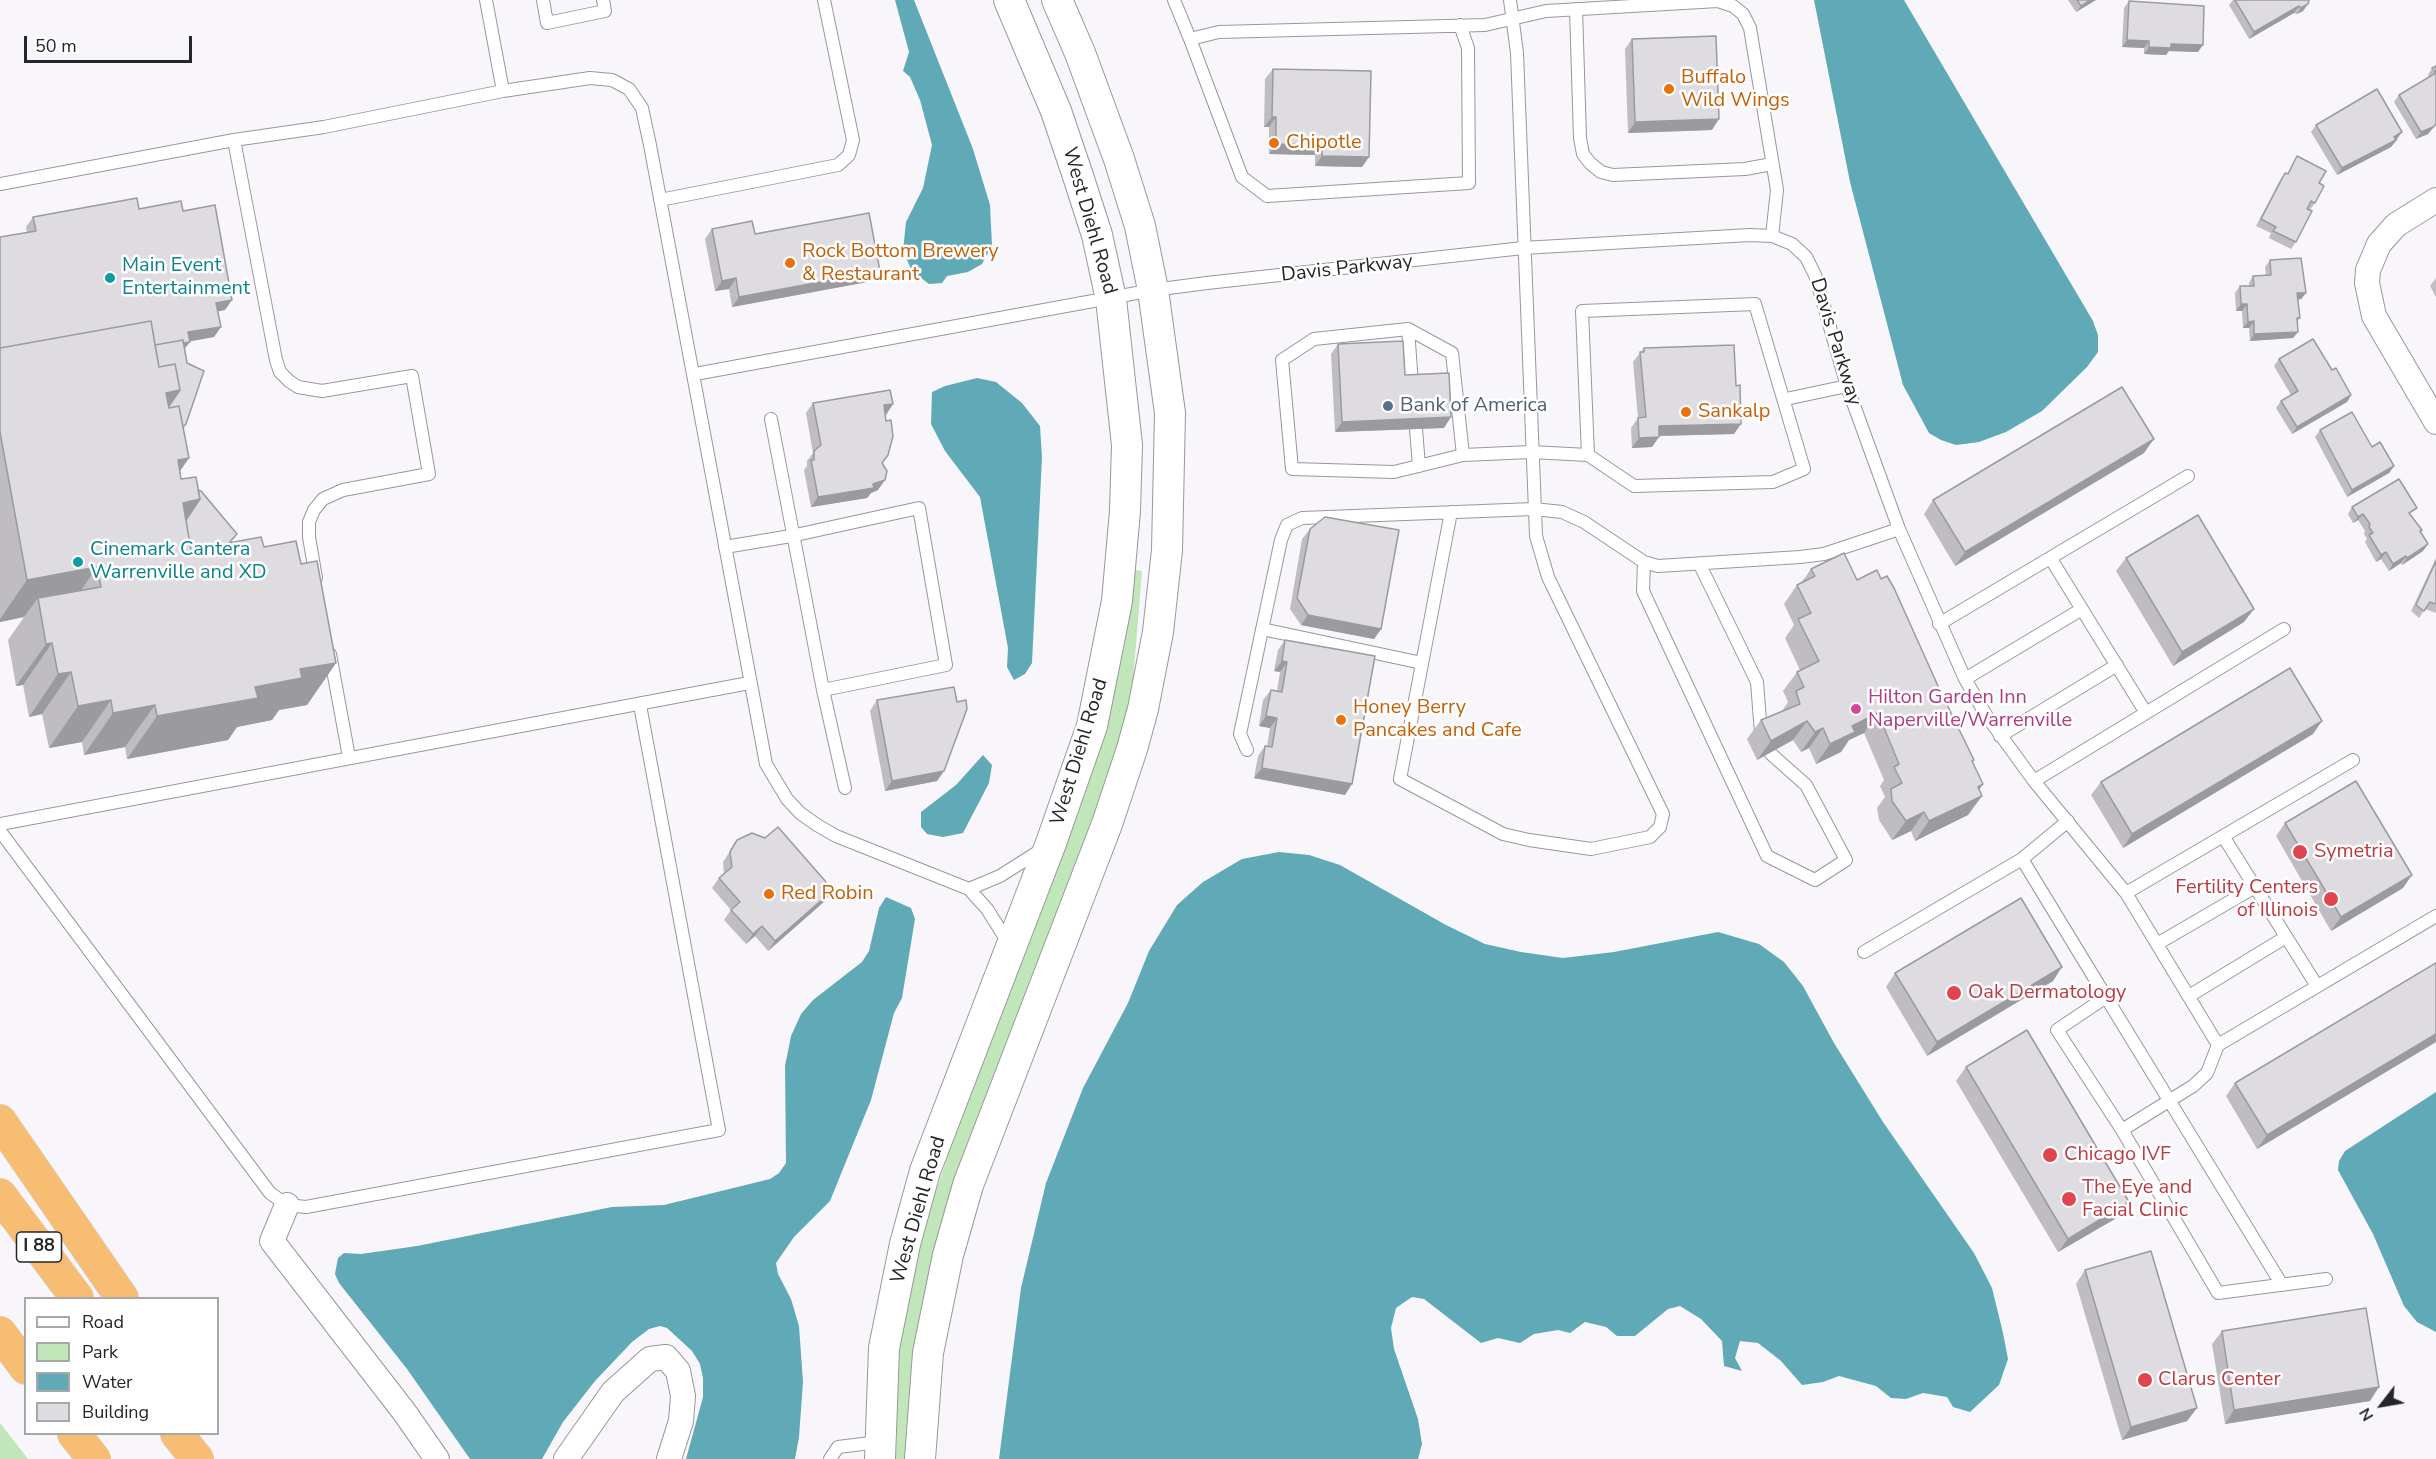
<!DOCTYPE html>
<html>
<head>
<meta charset="utf-8">
<style>
	body { margin:0 }
	#map { position:relative; width:2436px; height:1459px; overflow:hidden; background:#f8f6fb; font-family:"Nunito Sans",sans-serif }
	canvas { display:block }
	.legend { position:absolute; left:24px; top:1297px; width:195px; height:138px; box-sizing:border-box; background:#fff; border:2px solid #a8a8a9; margin:0; padding:8px 10px; list-style:none; font-size:18px; color:#262527 }
	.legend li { display:flex; align-items:center; gap:12px; height:30px }
	.legend b { width:30px; border:2px solid #a8a8a9 }
	.north { position:absolute; left:2352px; top:1375px; width:60px; height:60px; -webkit-text-stroke:4px #fff; paint-order:stroke; rotate:239deg; font-size:16px; font-weight:700; line-height:24px; text-align:center; color:#262527 }
	.north::after { content:''; display:block; margin:auto; width:21px; height:27px; background:#262527; clip-path:polygon(50% 0,100% 100%,50% 72%,0 100%) }
	.scale { position:absolute; left:24px; top:36px; width:168px; height:27px; box-sizing:border-box; border:3px solid #262527; border-top:0; padding-left:8px; font-size:18px; line-height:21px; white-space:nowrap; color:#262527; -webkit-text-stroke:4px #fff; paint-order:stroke }
</style>
</head>
<body>
<div id="map">
<canvas width="2436" height="1459"></canvas>
<ul class="legend">
<li><b style="height:8px;background:#fff"></b>Road</li>
<li><b style="height:16px;background:#c1e6ba"></b>Park</li>
<li><b style="height:16px;background:#60aab8"></b>Water</li>
<li><b style="height:16px;background:#dedce1"></b>Building</li>
</ul>
<div class="north">N</div>
<div class="scale">50 m</div>
</div>
<script>
const g = document.querySelector('canvas').getContext('2d');
g.lineJoin = 'round';
function paint(path, color) {
  g.fillStyle = color;
  g.fill(path, 'evenodd');
}
function poly(rows) {
  const path = new Path2D();
  for (const r of rows) {
    path.moveTo(r[0], r[1]);
    for (let i = 2; i < r.length; i += 2) path.lineTo(r[i], r[i + 1]);
  }
  return path;
}
function trace(path, color, width, dash) {
  g.strokeStyle = color;
  g.lineWidth = width;
  g.lineCap = dash ? 'butt' : 'round';
  g.setLineDash(dash || []);
  g.stroke(path);
}
function drawText(font, color, halo, rows, align = 'center') {
  g.font = font + ' "Nunito Sans",sans-serif';
  g.lineWidth = 5;
  g.setLineDash([]);
  g.textBaseline = 'middle';
  g.strokeStyle = halo;
  g.fillStyle = color;
  for (const [text, x, y, turn = 0] of rows) {
    g.save();
    g.translate(x, y);
    g.rotate((+turn || 0) * Math.PI / 180);
    g.textAlign = isNaN(turn) ? turn : align;
    if (halo) g.strokeText(text, 0, 0);
    g.fillText(text, 0, 0);
    g.restore();
  }
}
paint(poly([
	[1135,570,1142,571,1131,706,1123,743,1004,1057,909,1459,896,1459,898,1359,917,1248,959,1122,1050,889,1104,737,1125,643],
	[0,1423,28,1459,0,1459]
]), '#c1e6ba');
paint(poly([
	[895,0,914,0,973,149,990,205,992,245,982,264,968,272,947,276,942,283,929,284,912,271,903,251,906,222,923,188,932,145,920,100,910,77,903,71,909,52],
	[1814,0,1904,0,2093,321,2098,335,2098,352,2087,367,2042,411,2006,432,1979,442,1956,445,1941,440,1929,433,1903,385,1850,182],
	[977,378,996,382,1022,403,1040,426,1042,457,1032,663,1025,674,1014,680,1007,667,1008,648,980,497,945,451,931,424,932,392,945,386],
	[983,755,992,765,989,783,963,833,943,837,927,834,921,827,921,812,956,785],
	[1279,852,1309,855,1340,865,1446,925,1485,944,1521,952,1563,958,1614,952,1718,932,1759,944,1784,962,1803,986,1834,1043,1883,1122,1974,1253,1992,1288,2003,1333,2008,1359,1999,1385,1970,1412,1953,1407,1947,1397,1923,1393,1906,1399,1891,1398,1876,1386,1839,1376,1823,1382,1802,1385,1781,1361,1758,1343,1740,1341,1735,1358,1742,1371,1724,1366,1722,1341,1701,1319,1680,1306,1668,1309,1635,1336,1617,1336,1606,1327,1585,1322,1570,1333,1558,1330,1534,1334,1520,1343,1498,1338,1481,1343,1424,1299,1412,1297,1396,1308,1391,1328,1394,1349,1418,1419,1422,1444,1418,1459,999,1459,1021,1288,1046,1183,1083,1088,1128,1003,1149,951,1177,905,1203,882,1242,859],
	[886,897,911,908,915,919,902,998,894,1013,871,1100,830,1201,794,1237,776,1263,778,1274,791,1299,799,1326,803,1382,799,1437,795,1459,686,1459,703,1397,703,1378,700,1364,692,1351,667,1328,660,1326,649,1329,632,1342,595,1381,563,1422,542,1459,470,1459,407,1369,339,1283,335,1274,338,1258,344,1253,361,1254,417,1246,612,1207,664,1205,770,1179,779,1173,786,1163,785,1066,791,1036,801,1014,813,1000,862,962,869,951,879,908],
	[2436,1092,2436,1332,2417,1322,2404,1306,2373,1234,2338,1170,2339,1161,2345,1151]
]), '#60aab8');
const service = poly([
	[486,0,503,91],
	[543,0,547,23,605,11,603,0],
	[1174,0,1190,39,1219,32,1485,25,1546,11,1718,1,1733,6,1743,14,1750,28,1777,190,1772,236],
	[1576,9,1580,138,1583,154,1590,163,1601,172,1613,175,1745,169,1772,164],
	[1190,39,1242,177,1267,196,1469,183,1468,48,1460,25],
	[234,140,276,360,280,372,289,381,298,387,322,391,412,376,429,474,343,490,323,499,314,510,309,522,309,537,316,578],
	[0,184,234,140,324,127,503,91,590,78,612,80,629,89,642,108,650,145,766,764,787,799,800,813,817,825,836,836,969,889,987,909,1009,944],
	[660,200,838,165,849,155,853,140,824,0],
	[1408,329,1412,384],
	[695,374,1153,290,1207,283,1523,248,1750,235,1772,236,1792,244,1806,257,1815,275,1847,386,1899,529,1965,679,1986,715,2034,781,2126,893,2218,1045,2207,1073,2193,1086,2122,1130,2218,1293,2326,1279],
	[1786,399,1847,386],
	[771,419,823,690],
	[1416,429,1419,466],
	[1463,455,1452,353,1408,329,1314,339,1282,360,1292,469,1394,472,1463,455,1531,452,1588,455,1634,486,1773,482,1804,469,1755,304,1582,311,1588,455],
	[1451,512,1400,779,1503,834,1529,840,1591,849,1650,837,1660,827,1663,814,1548,577,1536,536,1517,53,1510,0],
	[725,547,791,536,919,508,946,665,823,690,845,788],
	[2051,559,2146,713],
	[1644,562,1643,591,1767,856,1815,880,1846,860,1806,785,1771,754],
	[1700,565,1757,682,1761,733],
	[1939,624,2188,476],
	[1262,629,1422,663],
	[330,654,349,757],
	[1965,679,2082,609],
	[2000,736,2117,665],
	[1247,750,1240,734,1281,540,1287,525,1302,518,1534,509,1562,512,1584,522,1644,562,1658,566,1800,557,1824,554,1899,529],
	[2034,781,2284,629],
	[0,824,749,683],
	[0,831,270,1193,287,1205,306,1207,719,1130,640,705],
	[2223,836,2317,986],
	[2022,859,2068,821],
	[969,889,1000,876,1041,850],
	[2126,893,2353,760],
	[2157,944,2255,887],
	[1864,952,2022,859,2106,997],
	[2189,996,2286,937],
	[2218,1045,2436,916],
	[2122,1130,2057,1030,2106,997,2282,1285],
	[830,1459,838,1447,879,1442]
]);
const minor = poly([
	[2436,200,2396,225,2379,244,2368,270,2367,283,2374,316,2436,422],
	[287,1205,272,1241,405,1413,437,1459],
	[566,1459,613,1392,650,1359,666,1357,678,1371,683,1396,681,1421,669,1459]
]);
const tertiary = poly([
	[880,1459,884,1348,905,1244,925,1171,1051,843,1092,726,1117,601,1125,511,1127,445,1111,299,1097,235,1078,176,1056,111,1009,0],
	[920,1459,928,1353,948,1255,968,1185,1107,824,1132,749,1143,709,1158,632,1167,550,1170,413,1153,290,1140,226,1119,159,1080,53,1057,0]
]);
const motorway = poly([
	[0,1121,122,1298],
	[0,1195,77,1298],
	[0,1333,26,1368],
	[74,1434,94,1459],
	[177,1434,197,1459]
]);
trace(service, '#99979b', 14);
trace(minor, '#99979b', 26);
trace(tertiary, '#99979b', 32);
trace(motorway, '#d4d3d4', 34);
trace(service, '#fff', 12);
trace(minor, '#fff', 24);
trace(tertiary, '#fff', 30);
trace(motorway, '#f6bd73', 33);
paint(poly([
	[2068,0,2096,0,2076,12],
	[2233,0,2309,0,2303,11,2297,14,2294,13,2249,39,2229,5],
	[2129,1,2198,52,2169,51,2166,55,2144,54,2144,48,2122,47,2124,8],
	[1632,39,1712,130,1628,133,1625,49],
	[2436,66,2436,125,2428,134,2416,139,2394,102,2399,95,2429,77,2428,75,2432,68],
	[1273,69,1362,167,1315,166,1315,155,1269,154,1269,127,1264,127,1265,79],
	[2316,125,2398,139,2391,147,2337,175,2311,132],
	[2297,156,2319,183,2315,203,2310,210,2307,208,2296,242,2291,249,2269,238,2271,233,2256,226,2280,180,2285,173,2287,174],
	[139,209,183,211,225,310,218,311,214,337,189,341,184,349,186,424,183,429,189,458,180,471,181,479,198,490,231,543,264,547,301,564,336,663,307,705,279,710,272,720,237,727,228,740,127,759,125,747,84,755,82,742,49,748,42,714,29,717,23,685,16,686,8,640,24,617,0,622,0,237,27,233,26,227,33,217],
	[712,229,755,234,873,281,732,307,729,289,715,291,705,239],
	[2270,260,2306,293,2301,299,2298,300,2300,318,2297,323,2298,332,2293,338,2250,341,2249,328,2243,328,2242,311,2236,311,2235,293,2240,286,2249,286,2249,283,2253,276,2266,276,2265,267],
	[2436,278,2436,297,2430,286],
	[1338,344,1405,375,1444,428,1335,432,1331,354],
	[1644,348,1734,434,1659,436,1652,447,1632,448,1631,428,1638,418,1633,362],
	[2279,359,2332,370,2351,395,2347,402,2292,434,2276,408,2281,401,2291,395,2274,366],
	[813,403,893,404,885,415,882,463,878,490,871,493,867,498,811,507,804,470,807,466,807,461,813,453,806,413],
	[2320,430,2372,447,2394,466,2389,473,2347,497,2315,437],
	[2144,453,1955,566,1924,514,1933,500],
	[2352,507,2412,515,2411,515,2422,530,2421,532,2428,544,2423,551,2402,565,2401,563,2389,571,2381,559,2376,562,2365,542,2367,539,2364,534,2365,531,2358,520,2353,523,2348,514],
	[1310,529,1381,629,1374,639,1301,625,1290,609,1302,539],
	[2126,558,2244,622,2173,666,2116,571],
	[2436,558,2436,613,2425,609,2419,618,2411,611],
	[1811,569,1857,580,1938,686,1973,763,1979,790,1968,815,1915,841,1911,831,1892,840,1879,820,1877,808,1885,797,1880,786,1884,780,1864,733,1849,740,1841,752,1816,764,1809,748,1801,752,1793,740,1757,760,1747,739,1761,720,1782,711,1788,702,1783,691,1797,672,1800,670,1785,638,1794,625,1784,604,1797,585,1801,583],
	[1285,640,1345,795,1254,778,1258,756,1265,746,1267,746,1270,728,1259,726,1263,700,1271,690,1277,691,1280,672,1274,671,1278,650],
	[877,700,944,771,937,781,885,791,870,711],
	[2313,734,2123,848,2091,795,2101,782],
	[2285,823,2403,888,2331,931,2276,836],
	[737,840,826,900,768,951,755,936,746,944,724,920,731,910,712,888,719,878,724,874,723,862],
	[2436,963,2436,1042,2257,1149,2226,1096,2235,1083],
	[1895,973,2053,981,1927,1056,1886,987],
	[1966,1067,2129,1202,2120,1216,2058,1252,1956,1081],
	[2085,1270,2197,1408,2187,1421,2122,1440,2076,1284],
	[2222,1331,2370,1401,2225,1424,2212,1344]
]), '#bfbdc2');
paint(poly([
	[2090,0,2096,0,2076,12,2081,6],
	[2308,4,2303,11,2297,14,2301,8],
	[2299,6,2294,13,2249,39,2254,32],
	[2127,40,2149,41,2144,48,2122,47],
	[2171,44,2203,45,2198,52,2169,51,2166,55,2144,54,2149,47],
	[1272,117,1276,117,1269,127,1264,127],
	[1719,119,1712,130,1628,133,1635,122],
	[2436,124,2428,134,2416,139,2421,132],
	[2402,132,2391,147,2337,175,2342,168],
	[1276,144,1322,145,1315,155,1269,154],
	[1322,156,1369,157,1362,167,1315,166],
	[880,271,873,281,732,307,739,297],
	[736,278,729,289,715,291,722,281],
	[2297,293,2306,293,2301,299,2292,300],
	[232,300,225,310,209,313,216,303],
	[2241,304,2247,304,2242,311,2236,311],
	[2254,321,2249,328,2243,328,2248,322],
	[221,327,214,337,181,343,188,332],
	[2298,332,2293,338,2250,341,2254,334],
	[190,342,182,352,131,352],
	[180,390,151,432,166,393],
	[2351,395,2347,402,2292,434,2297,427],
	[893,404,886,415,877,416,884,405],
	[1451,417,1444,428,1335,432,1342,422],
	[1741,424,1734,434,1652,436,1659,426],
	[1659,437,1652,447,1632,448,1639,438],
	[2154,439,2144,453,1955,566,1965,552],
	[189,458,160,500,178,460],
	[2394,466,2389,473,2347,497,2352,490],
	[885,480,878,490,871,493,867,498,811,507,818,497,873,484],
	[200,499,170,541,183,503],
	[2363,514,2358,520,2353,523,2358,517],
	[2428,544,2423,551,2402,565,2407,558],
	[2386,552,2381,559,2376,562,2381,555],
	[2406,556,2401,563,2389,571,2393,564],
	[97,567,68,609,38,598,24,617,0,622,0,619,27,580],
	[2254,609,2244,622,2173,666,2182,652],
	[1308,615,1381,629,1374,639,1301,625],
	[52,643,23,685,16,686,46,644],
	[1282,661,1287,662,1280,672,1274,671],
	[336,663,307,705,279,710,272,720,237,727,228,740,127,759,157,716,255,687,300,669],
	[71,672,42,714,29,717,58,674],
	[111,700,82,742,49,748,78,706],
	[155,705,125,747,84,755,113,713],
	[1878,713,1864,733,1849,740,1841,752,1816,764,1830,744,1852,726],
	[1266,716,1277,718,1270,728,1259,726],
	[1807,721,1793,740,1757,760,1771,741],
	[2322,721,2313,734,2123,848,2132,834],
	[1823,728,1809,748,1801,752,1815,732],
	[1262,768,1352,784,1345,795,1254,778],
	[944,771,937,781,885,791,892,781],
	[1983,784,1972,801,1982,796,1968,815,1915,841,1929,821,1978,787],
	[1924,812,1911,831,1892,840,1906,821],
	[2412,875,2403,888,2331,931,2341,917],
	[833,890,826,900,768,951,775,941],
	[762,926,755,936,746,944,753,934],
	[2062,967,2053,981,1927,1056,1937,1042],
	[2436,1034,2436,1042,2257,1149,2267,1135],
	[2129,1202,2120,1216,2058,1252,2068,1239],
	[2379,1387,2370,1401,2225,1424,2234,1410],
	[2197,1408,2187,1421,2122,1440,2131,1427]
]), '#9b9a9e');
const building = poly([
	[2077,0,2090,0,2081,6,2077,0],
	[2235,0,2309,0,2308,4,2301,8,2299,6,2254,32,2235,0],
	[2129,1,2204,6,2203,45,2171,44,2171,48,2149,47,2149,41,2127,40,2129,1],
	[1716,36,1719,119,1635,122,1632,39,1716,36],
	[2436,66,2436,124,2433,127,2421,132,2399,95,2436,73,2432,68,2436,66],
	[1273,69,1371,71,1369,157,1322,156,1322,145,1276,144,1276,117,1272,117,1273,69],
	[2377,89,2402,132,2394,137,2396,140,2342,168,2316,125,2377,89],
	[2297,156,2326,171,2319,183,2324,186,2315,203,2311,201,2307,209,2312,211,2296,242,2273,231,2276,227,2261,219,2285,173,2288,174,2297,156],
	[137,198,139,209,181,201,183,211,215,205,232,300,216,303,221,327,188,332,190,342,183,343,183,340,155,345,151,321,0,348,0,237,36,231,33,217,137,198],
	[869,213,880,271,739,297,736,278,722,281,712,229,752,221,755,234,869,213],
	[2301,258,2306,293,2297,293,2300,318,2297,318,2298,332,2254,334,2254,321,2248,322,2247,304,2241,304,2240,286,2254,286,2253,276,2271,275,2270,260,2301,258],
	[151,321,159,367,175,364,180,390,166,393,169,408,179,406,189,458,178,460,181,479,196,477,200,499,183,503,191,550,261,537,264,547,296,541,301,564,317,561,336,663,300,669,302,678,255,687,258,698,157,716,155,705,113,713,111,700,78,706,71,672,58,674,52,643,46,644,38,598,101,587,97,567,27,580,0,432,0,348,151,321],
	[2313,339,2332,370,2336,368,2351,395,2297,427,2281,401,2298,391,2279,359,2313,339],
	[183,340,187,363,204,371,186,424,183,427,179,406,169,408,169,406,180,390,175,364,159,367,155,345,183,340],
	[1403,341,1405,375,1449,373,1451,417,1342,422,1338,344,1403,341],
	[1734,345,1736,386,1740,385,1741,424,1659,426,1659,437,1639,438,1638,418,1646,417,1640,352,1644,352,1644,348,1734,345],
	[2122,387,2154,439,1965,552,1933,500,2122,387],
	[890,390,893,404,884,405,886,421,891,420,893,436,888,455,882,463,887,471,885,480,873,484,874,488,818,497,811,460,814,460,814,451,821,445,813,403,890,390],
	[2352,412,2372,447,2380,442,2394,466,2352,490,2320,430,2352,412],
	[2399,479,2417,508,2409,513,2422,530,2420,531,2428,544,2407,558,2406,556,2393,564,2386,552,2381,555,2369,535,2373,533,2369,527,2370,524,2363,514,2358,517,2352,507,2399,479],
	[198,490,201,491,237,534,228,544,191,550,186,520,200,499,198,490],
	[2198,515,2254,609,2182,652,2126,558,2198,515],
	[1325,517,1399,530,1381,629,1308,615,1297,598,1310,529,1325,517],
	[1844,553,1857,580,1877,570,1881,579,1887,576,1894,588,1938,686,1974,760,1972,761,1983,784,1978,787,1982,796,1929,821,1924,812,1906,821,1892,801,1891,789,1902,783,1894,767,1899,764,1878,713,1852,726,1855,732,1830,744,1823,728,1815,732,1807,721,1771,741,1761,720,1800,704,1796,691,1804,687,1797,672,1819,661,1798,619,1811,613,1797,585,1815,576,1811,569,1844,553],
	[2436,561,2436,604,2430,602,2424,611,2416,605,2436,561],
	[1285,640,1375,656,1352,784,1262,768,1265,746,1272,747,1277,718,1266,716,1271,690,1282,692,1287,662,1282,661,1285,640],
	[2290,668,2322,721,2132,834,2101,782,2290,668],
	[954,687,957,702,966,700,967,709,944,771,892,781,877,700,954,687],
	[2356,781,2412,875,2341,917,2285,823,2356,781],
	[778,827,833,890,775,941,762,926,753,934,731,910,740,902,719,878,732,867,730,852,737,840,752,833,765,838,778,827],
	[2021,898,2062,967,1937,1042,1895,973,2021,898],
	[2436,963,2436,1034,2267,1135,2235,1083,2436,963],
	[2027,1030,2129,1202,2068,1239,1966,1067,2027,1030],
	[2151,1251,2197,1408,2131,1427,2085,1270,2151,1251],
	[2366,1308,2379,1387,2234,1410,2222,1331,2366,1308]
]);
paint(building, '#dedce1');
trace(building, '#9b9a9e', 1.5);
for (const [x, y, r, color] of [
	[1669,89,6,"#e8710a"],
	[1274,143,6,"#e8710a"],
	[790,263,6,"#e8710a"],
	[110,278,6,"#0f9aa8"],
	[1388,406,6,"#5c6f8a"],
	[1686,412,6,"#e8710a"],
	[78,562,6,"#0f9aa8"],
	[1856,709,6,"#d1479c"],
	[1341,720,6,"#e8710a"],
	[2300,852,8,"#e0444e"],
	[769,894,6,"#e8710a"],
	[2331,899,8,"#e0444e"],
	[1954,993,8,"#e0444e"],
	[2050,1155,8,"#e0444e"],
	[2069,1199,8,"#e0444e"],
	[2145,1380,8,"#e0444e"]
]) {
  const dot = new Path2D();
  dot.arc(x, y, r, 0, 2 * Math.PI);
  g.fillStyle = color;
  g.fill(dot);
  trace(dot, '#fff', 2);
}
for (const [x, y, w] of [
	[39,1247,45]
]) {
  const box = new Path2D();
  box.roundRect(x - w / 2, y - 15, w, 30, 4.5);
  g.fillStyle = '#fff';
  g.fill(box);
  trace(box, '#262527', 1.5);
}
drawText('bold 18px', '#262527', null, [
	["I 88",39,1247]
]);
drawText('20px', '#c56008', '#fff', [
	["Buffalo",1681,78],
	["Wild Wings",1681,101],
	["Chipotle",1286,143],
	["Rock Bottom Brewery",802,252],
	["& Restaurant",802,275],
	["Sankalp",1698,412],
	["Honey Berry",1353,708],
	["Pancakes and Cafe",1353,731],
	["Red Robin",781,894]
], 'left');
drawText('20px', '#262527', '#fff', [
	["West Diehl Road",1089,221,74],
	["Davis Parkway",1347,269,-6],
	["Davis Parkway",1835,342,73],
	["West Diehl Road",1080,752,-73],
	["West Diehl Road",919,1210,-74]
]);
drawText('20px', '#0d838f', '#fff', [
	["Main Event",122,266],
	["Entertainment",122,289],
	["Cinemark Cantera",90,550],
	["Warrenville and XD",90,573]
], 'left');
drawText('20px', '#4e5e75', '#fff', [
	["Bank of America",1400,406]
], 'left');
drawText('20px', '#b23c85', '#fff', [
	["Hilton Garden Inn",1868,698],
	["Naperville/Warrenville",1868,721]
], 'left');
drawText('20px', '#be3a42', '#fff', [
	["Symetria",2314,852],
	["Fertility Centers",2318,888,"right"],
	["of Illinois",2318,911,"right"],
	["Oak Dermatology",1968,993],
	["Chicago IVF",2064,1155],
	["The Eye and",2082,1188],
	["Facial Clinic",2082,1211],
	["Clarus Center",2158,1380]
], 'left');
</script>
</body>
</html>
